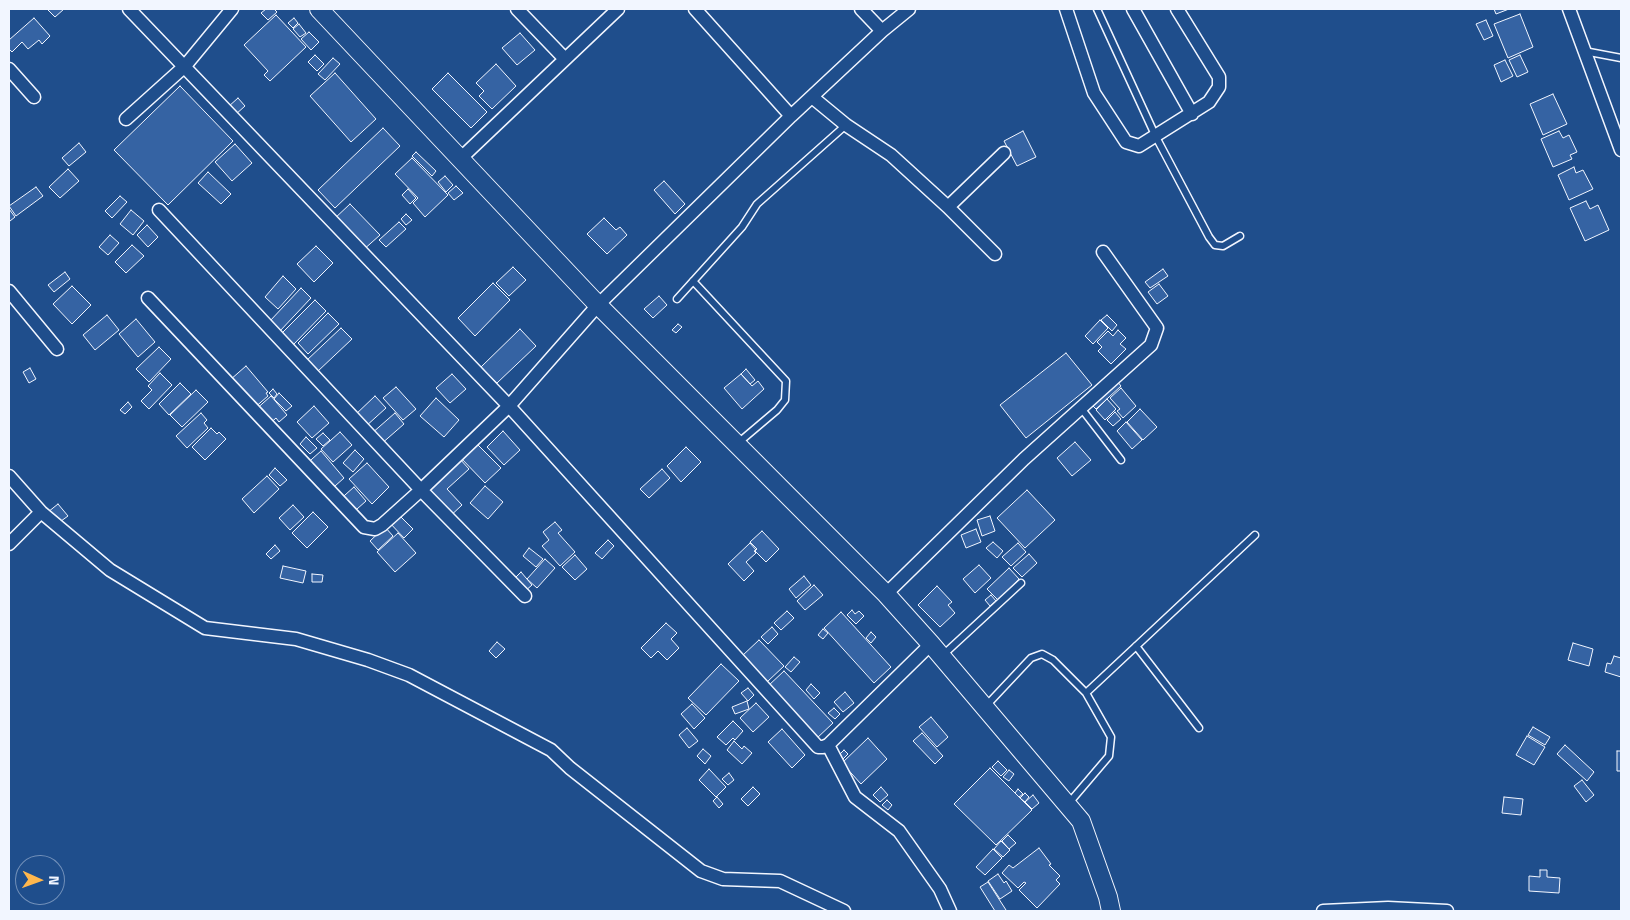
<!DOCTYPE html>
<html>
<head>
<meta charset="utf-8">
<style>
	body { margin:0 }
	#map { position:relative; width:1630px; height:920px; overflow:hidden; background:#1f4e8c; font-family:"Titillium Web",sans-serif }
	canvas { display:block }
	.frame { position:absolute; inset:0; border:10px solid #f2f6ff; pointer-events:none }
	.north { position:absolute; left:15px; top:855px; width:50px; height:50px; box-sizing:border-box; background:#1f4e8c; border:1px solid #7391ba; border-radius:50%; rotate:92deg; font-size:14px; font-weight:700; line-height:20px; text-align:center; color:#f2f6ff }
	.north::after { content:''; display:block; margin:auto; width:18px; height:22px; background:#ffb74d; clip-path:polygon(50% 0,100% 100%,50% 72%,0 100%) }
</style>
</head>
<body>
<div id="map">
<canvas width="1630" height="920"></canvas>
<div class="frame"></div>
<div class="north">N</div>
</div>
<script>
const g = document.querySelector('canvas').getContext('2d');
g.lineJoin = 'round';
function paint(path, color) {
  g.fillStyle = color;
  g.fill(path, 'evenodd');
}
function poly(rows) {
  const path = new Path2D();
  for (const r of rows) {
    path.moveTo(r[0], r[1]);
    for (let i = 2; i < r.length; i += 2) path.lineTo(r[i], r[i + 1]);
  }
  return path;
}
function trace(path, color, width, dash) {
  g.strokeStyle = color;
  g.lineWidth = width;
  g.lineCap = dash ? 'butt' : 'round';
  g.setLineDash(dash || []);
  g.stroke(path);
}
const building = poly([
	[47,9,64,9,55,17,47,9],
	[266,9,274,9,277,12,268,20,261,13,266,9],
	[1494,9,1509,9,1496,14,1494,9],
	[1520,14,1533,47,1508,58,1494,24,1520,14],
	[276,15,306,47,270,81,264,75,268,71,244,45,276,15],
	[34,18,50,36,42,44,39,40,28,49,22,42,12,52,9,49,9,40,34,18],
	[294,18,298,23,293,28,288,23,294,18],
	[1486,20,1493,36,1484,40,1476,24,1486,20],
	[299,24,306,33,300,37,293,29,299,24],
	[309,32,319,42,311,50,301,39,309,32],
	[520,33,535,50,517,65,502,48,520,33],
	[315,55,324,64,317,71,308,62,315,55],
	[1520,55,1528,72,1517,77,1509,60,1520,55],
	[333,58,340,64,325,80,318,74,333,58],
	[1505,60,1513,76,1501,82,1494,65,1505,60],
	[496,64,516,86,492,109,479,96,484,91,476,83,496,64],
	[335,73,376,119,351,142,310,96,335,73],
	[448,73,487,112,471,128,432,89,448,73],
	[180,86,233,141,168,205,114,150,180,86],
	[1553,94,1567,124,1543,135,1530,104,1553,94],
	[238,98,245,106,235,115,228,107,238,98],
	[383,128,400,146,335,208,318,190,383,128],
	[1023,131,1036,157,1017,166,1004,141,1023,131],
	[1559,131,1563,138,1569,135,1577,152,1570,155,1572,159,1553,167,1541,139,1559,131],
	[79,143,86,152,69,166,62,158,79,143],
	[235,144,252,163,232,181,215,162,235,144],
	[416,152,436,171,432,176,412,156,416,152],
	[412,158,448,195,425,217,413,203,418,198,395,174,412,158],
	[1574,167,1576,173,1583,170,1593,189,1569,200,1558,175,1574,167],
	[68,169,79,181,60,198,49,187,68,169],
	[208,172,231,194,221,204,198,183,208,172],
	[445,176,453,185,446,192,438,182,445,176],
	[664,181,685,204,675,214,654,190,664,181],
	[456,186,463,193,454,200,448,193,456,186],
	[36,187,43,196,16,216,9,206,36,187],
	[408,189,416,198,410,204,402,195,408,189],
	[120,196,127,202,112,218,105,211,120,196],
	[1586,201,1590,209,1598,205,1609,230,1585,241,1570,208,1586,201],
	[350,204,380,235,362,251,333,220,350,204],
	[9,209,15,217,10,221,9,220,9,209],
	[131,210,144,221,133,235,120,224,131,210],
	[406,214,412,220,406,225,401,219,406,214],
	[604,218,616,230,620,227,627,235,607,254,587,234,604,218],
	[399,222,406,229,386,247,379,240,399,222],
	[147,225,158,237,148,247,137,235,147,225],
	[110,235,119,243,108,255,99,247,110,235],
	[132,245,144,256,126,273,115,262,132,245],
	[316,246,333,263,314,282,297,264,316,246],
	[513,267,526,280,509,296,496,283,513,267],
	[1163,269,1168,276,1150,288,1145,282,1163,269],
	[65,272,70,279,54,292,48,285,65,272],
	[283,276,296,289,278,309,265,297,283,276],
	[493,283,510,300,475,336,458,318,493,283],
	[1159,284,1168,296,1157,304,1148,292,1159,284],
	[72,286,91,305,72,324,53,304,72,286],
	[301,288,311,298,279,332,269,322,301,288],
	[659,296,667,305,653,318,644,309,659,296],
	[315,300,326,311,293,345,282,333,315,300],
	[328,313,339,324,308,354,298,343,328,313],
	[107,315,119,330,95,350,83,335,107,315],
	[1107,315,1117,325,1112,331,1101,320,1107,315],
	[136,319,155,342,138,357,119,334,136,319],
	[1100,320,1108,328,1093,344,1085,336,1100,320],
	[678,324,682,327,676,333,672,330,678,324],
	[341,328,352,339,317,372,306,361,341,328],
	[520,329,536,346,497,383,481,367,520,329],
	[1118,330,1126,338,1120,344,1126,349,1111,364,1098,351,1102,347,1097,342,1108,331,1113,336,1118,330],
	[159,347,171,359,149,382,136,369,159,347],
	[1066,353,1092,385,1026,438,1000,405,1066,353],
	[246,366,268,392,266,393,268,396,253,409,230,380,246,366],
	[30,368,36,379,29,383,23,372,30,368],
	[746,369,755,380,750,384,741,374,746,369],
	[160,373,172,385,149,409,141,401,152,390,148,386,160,373],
	[452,374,466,389,450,403,436,388,452,374],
	[741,374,752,386,758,381,764,389,742,409,724,388,741,374],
	[1117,381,1121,386,1096,409,1092,405,1117,381],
	[180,383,191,394,169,415,159,404,180,383],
	[396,387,416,409,403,420,383,398,396,387],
	[1121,388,1136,406,1123,418,1117,411,1120,409,1110,398,1121,388],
	[273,389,277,394,274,398,269,393,273,389],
	[196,390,208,402,182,427,170,415,196,390],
	[279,393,292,406,286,411,274,399,279,393],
	[271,396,287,415,279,422,276,418,267,426,254,411,271,396],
	[375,396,386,408,365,427,354,416,375,396],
	[436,398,459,420,444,437,420,416,436,398],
	[1107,399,1116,409,1105,420,1096,410,1107,399],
	[128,402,132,407,125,414,120,410,128,402],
	[314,406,329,423,312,438,297,422,314,406],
	[1140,409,1157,427,1143,440,1127,422,1140,409],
	[1115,412,1121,419,1113,426,1107,420,1115,412],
	[201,413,207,420,204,423,208,428,187,448,176,436,201,413],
	[395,413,404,424,380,445,371,434,395,413],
	[1126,422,1142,440,1132,449,1117,431,1126,422],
	[211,428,217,434,219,432,226,439,205,460,192,447,211,428],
	[503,431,520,450,504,465,487,447,503,431],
	[340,432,352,445,333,462,321,449,340,432],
	[323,433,330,440,323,446,316,439,323,433],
	[306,437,317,448,310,454,300,444,306,437],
	[474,441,501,468,485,483,459,456,474,441],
	[1075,442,1091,460,1072,476,1057,458,1075,442],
	[686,447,701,462,681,482,667,466,686,447],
	[355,450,364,459,353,472,343,463,355,450],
	[321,451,344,478,335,486,333,484,325,491,303,467,321,451],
	[459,458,469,469,447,489,462,505,446,520,421,493,459,458],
	[367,463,389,487,372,504,349,479,367,463],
	[275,468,287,480,280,486,269,475,275,468],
	[662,469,670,478,649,498,640,489,662,469],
	[267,476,279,489,254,513,242,499,267,476],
	[485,486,503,502,488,519,470,503,485,486],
	[354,487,366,501,348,517,336,503,354,487],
	[1027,490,1055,520,1025,548,997,518,1027,490],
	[58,504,68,516,57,524,48,512,58,504],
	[293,505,304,517,290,530,279,518,293,505],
	[313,512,328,527,307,548,292,533,313,512],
	[397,513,413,529,404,538,388,521,397,513],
	[990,516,995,531,982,536,977,520,990,516],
	[555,522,562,530,558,533,575,552,560,566,542,546,549,540,543,532,555,522],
	[385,527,393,536,378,550,370,541,385,527],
	[976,529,981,542,966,548,961,535,976,529],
	[762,531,779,549,766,562,755,551,757,549,750,542,762,531],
	[398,533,416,553,395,572,377,552,398,533],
	[608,540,614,546,602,559,595,553,608,540],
	[993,542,1003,551,997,558,986,548,993,542],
	[750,543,756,550,754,551,756,553,746,562,754,571,744,581,728,564,750,543],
	[1018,543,1026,552,1011,566,1002,557,1018,543],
	[275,545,280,551,271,559,266,554,275,545],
	[529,548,543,559,536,567,523,556,529,548],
	[1029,554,1037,563,1022,577,1013,568,1029,554],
	[575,555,587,569,575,580,562,567,575,555],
	[545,559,555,568,537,588,527,579,545,559],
	[979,565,991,578,975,593,963,579,979,565],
	[283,566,306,571,303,583,280,578,283,566],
	[1009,568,1019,579,998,600,987,589,1009,568],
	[521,572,532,585,524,592,513,580,521,572],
	[312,574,323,575,322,582,312,582,312,574],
	[804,576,811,585,796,598,789,589,804,576],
	[814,585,823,595,805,610,797,601,814,585],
	[937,586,952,602,948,605,955,613,940,627,918,605,937,586],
	[991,595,996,601,990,606,985,600,991,595],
	[852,610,855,614,859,611,864,616,856,624,847,615,852,610],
	[787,611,794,618,781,630,774,623,787,611],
	[841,612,891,667,874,683,824,628,841,612],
	[666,623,677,633,671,639,679,648,667,660,658,651,651,658,641,648,666,623],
	[772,627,778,634,768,644,761,637,772,627],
	[823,629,828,633,823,639,818,635,823,629],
	[871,632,876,637,871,643,866,638,871,632],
	[759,640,784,666,767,682,742,656,759,640],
	[497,642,505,649,496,658,489,651,497,642],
	[1573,643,1593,649,1589,666,1568,660,1573,643],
	[1614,656,1621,658,1621,677,1605,672,1607,663,1611,664,1614,656],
	[794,657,800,662,791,672,785,667,794,657],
	[721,664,739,681,706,715,688,698,721,664],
	[784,671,833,723,816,739,768,686,784,671],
	[811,684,820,693,814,699,806,690,811,684],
	[748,688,754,695,748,701,741,693,748,688],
	[845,692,854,703,843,712,834,702,845,692],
	[747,701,749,709,735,714,732,707,747,701],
	[756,703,769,717,753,732,740,718,756,703],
	[692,704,705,718,694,729,681,714,692,704],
	[834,708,840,714,835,719,828,713,834,708],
	[931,717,948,737,937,747,919,727,931,717],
	[733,721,743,731,735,740,733,738,726,745,717,737,733,721],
	[1533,727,1550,737,1545,745,1528,735,1533,727],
	[687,728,698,741,689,748,679,735,687,728],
	[782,729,805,755,792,768,768,742,782,729],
	[922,733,943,756,935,764,913,741,922,733],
	[1527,736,1545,747,1534,765,1516,755,1527,736],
	[868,738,887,759,861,784,842,763,868,738],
	[734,741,742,749,744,746,752,753,742,764,727,750,734,741],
	[1565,745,1594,772,1587,781,1557,754,1565,745],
	[703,749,711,756,705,764,697,756,703,749],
	[844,750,848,754,841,761,837,757,844,750],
	[1617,751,1621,751,1621,771,1617,771,1617,751],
	[998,761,1007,770,1001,776,992,767,998,761],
	[990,768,1032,810,996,845,954,804,990,768],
	[709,769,726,787,716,797,699,780,709,769],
	[1009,770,1014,774,1009,781,1003,777,1009,770],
	[729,773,734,780,728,785,722,779,729,773],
	[1582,780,1594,795,1586,802,1574,786,1582,780],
	[753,787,760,794,748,806,741,799,753,787],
	[881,787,888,795,880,802,873,795,881,787],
	[1018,789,1023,794,1019,797,1015,793,1018,789],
	[1025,793,1029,797,1025,802,1020,798,1025,793],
	[1033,795,1039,803,1032,809,1025,802,1033,795],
	[717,797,723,804,719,808,713,801,717,797],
	[1504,797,1523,799,1521,815,1502,813,1504,797],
	[887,800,892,805,888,810,882,805,887,800],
	[1008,835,1016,843,1009,849,1002,841,1008,835],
	[1001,841,1010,850,1003,857,994,849,1001,841],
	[1039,848,1051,864,1049,865,1060,876,1056,880,1060,884,1037,908,1019,890,1026,883,1024,882,1018,888,1002,873,1009,865,1013,868,1039,848],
	[993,849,1002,858,985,875,976,867,993,849],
	[1540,870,1547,870,1547,877,1560,878,1559,893,1529,891,1529,876,1540,877,1540,870],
	[998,874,1004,883,1006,881,1012,891,1000,899,988,881,998,874],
	[988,882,1006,910,1004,911,995,911,980,887,988,882]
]);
paint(building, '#3563a3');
trace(building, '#f2f6ff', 1);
const lane = poly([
	[1097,9,1156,137,1209,237,1215,245,1223,246,1240,236],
	[1584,51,1621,58],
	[693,281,786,381,785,400,777,410,738,443],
	[677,299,742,227,757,204,846,125],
	[1081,408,1121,460],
	[1136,646,1199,728],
	[943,655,1021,583],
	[1086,693,1255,535],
	[985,707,1031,658,1042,654,1053,660,1086,693,1111,737,1109,756,1069,803]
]);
const street = poly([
	[129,9,509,406,818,747,823,747,828,745,931,644],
	[517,9,565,59],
	[695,9,791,116],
	[861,9,882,31],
	[1066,9,1094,93,1126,142,1139,146,1209,102,1219,87,1219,77,1177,9],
	[1133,9,1192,114],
	[1569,9,1621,150],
	[9,69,34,97],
	[812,97,846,125,891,155,948,207,995,254],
	[126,119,185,66,232,9],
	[460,159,618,9],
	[948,207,1004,153],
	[159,210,421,490,525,596],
	[9,291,57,349],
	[148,298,364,527,375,529,382,525,421,490,509,406,598,305,791,116,882,31,909,9],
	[9,476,41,512,110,570,205,628,296,639,368,660,409,675,551,750,570,768,701,871,723,879,780,881,844,911],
	[9,544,41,512],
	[886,594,1024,459,1151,345,1157,328,1103,252],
	[828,745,855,797,899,831,940,889,950,911],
	[1323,911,1388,908,1447,911]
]);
const secondary = poly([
	[319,9,598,305,886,594,931,644,1081,821,1108,897,1111,911]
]);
trace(lane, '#f2f6ff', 9);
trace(street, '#f2f6ff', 15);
trace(secondary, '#f2f6ff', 20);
trace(lane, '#1f4e8c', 6);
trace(street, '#1f4e8c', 12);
trace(secondary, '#1f4e8c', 18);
</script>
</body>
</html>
